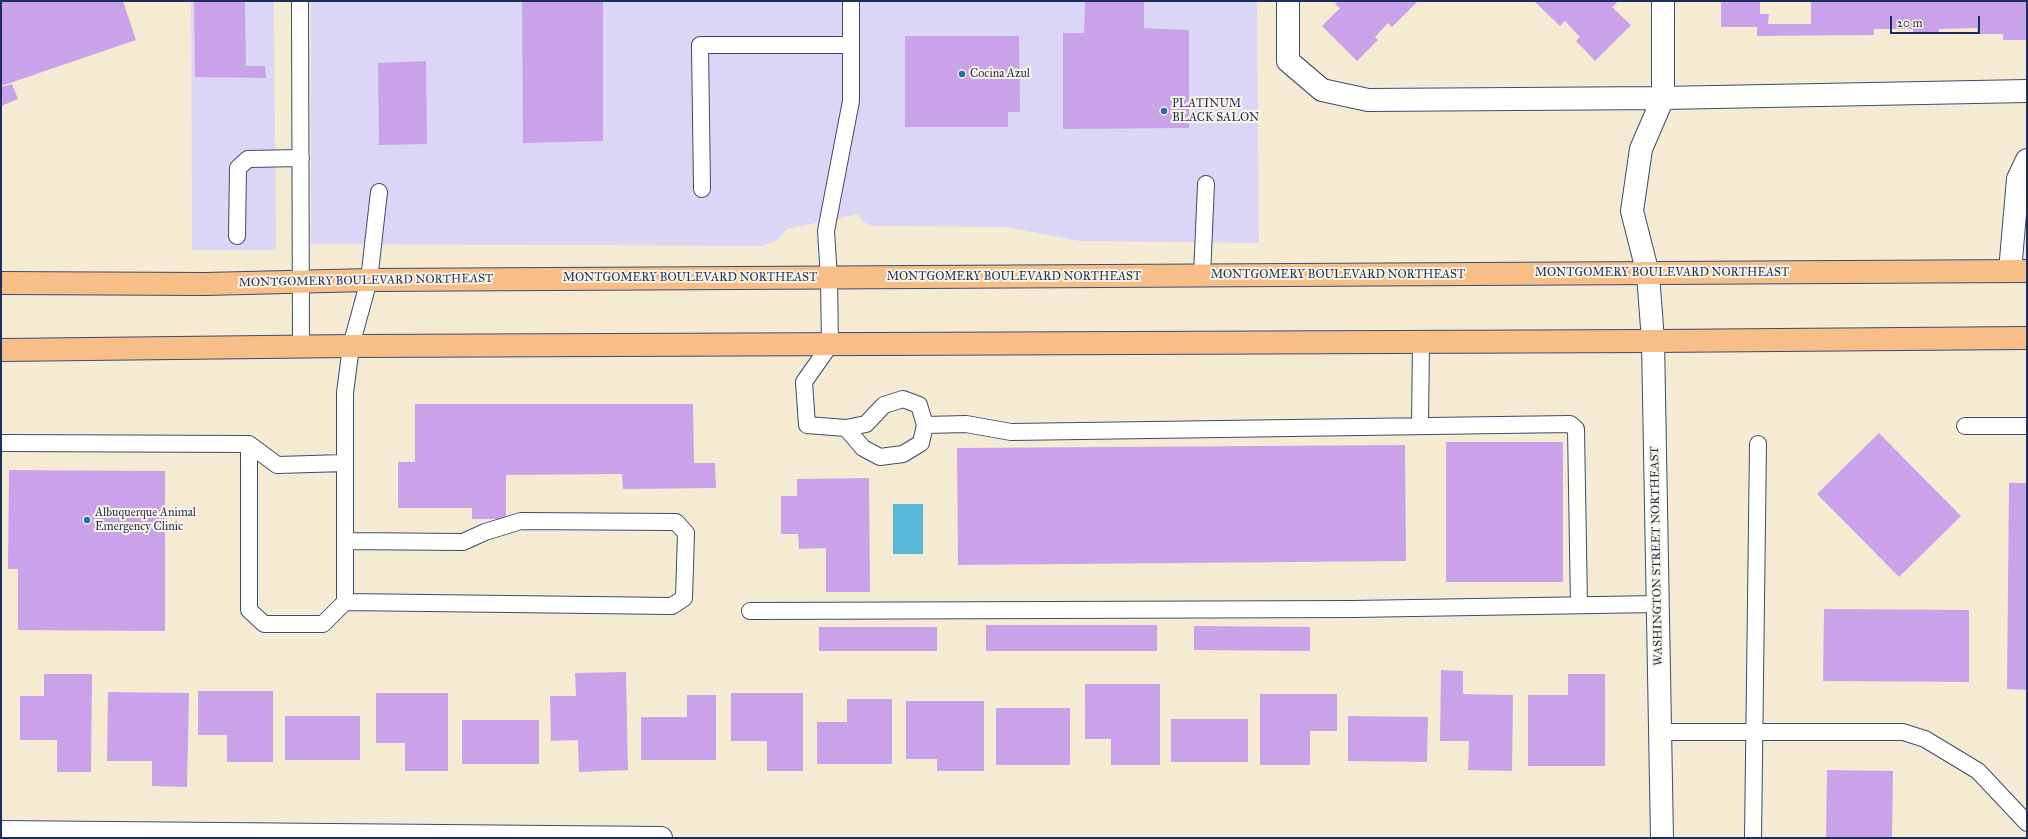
<!DOCTYPE html>
<html>
<head>
<meta charset="utf-8">
<style>
	body { margin:0 }
	#map { position:relative; width:2028px; height:839px; overflow:hidden; background:#f5ebd2; font-family:"IM FELL Great Primer",serif }
	canvas { display:block }
	.frame { position:absolute; inset:0; border:2px solid #1b2f5e; pointer-events:none }
	.scale { position:absolute; left:1890px; top:16px; width:90px; height:18px; box-sizing:border-box; border:2px solid #1b2f5e; border-top:0; padding-left:5px; font-size:12px; line-height:14px; white-space:nowrap; color:#1b2f5e; -webkit-text-stroke:3px #fcf5e5; paint-order:stroke }
</style>
</head>
<body>
<div id="map">
<canvas width="2028" height="839"></canvas>
<div class="frame"></div>
<div class="scale">20 m</div>
</div>
<script>
const g = document.querySelector('canvas').getContext('2d');
g.lineJoin = 'round';
function paint(path, color) {
  g.fillStyle = color;
  g.fill(path, 'evenodd');
}
function poly(rows) {
  const path = new Path2D();
  for (const r of rows) {
    path.moveTo(r[0], r[1]);
    for (let i = 2; i < r.length; i += 2) path.lineTo(r[i], r[i + 1]);
  }
  return path;
}
function trace(path, color, width, dash) {
  g.strokeStyle = color;
  g.lineWidth = width;
  g.lineCap = dash ? 'butt' : 'round';
  g.setLineDash(dash || []);
  g.stroke(path);
}
function drawText(font, color, halo, rows, align = 'center') {
  g.font = font + ' "IM FELL Great Primer",serif';
  g.lineWidth = 4;
  g.setLineDash([]);
  g.textBaseline = 'middle';
  g.strokeStyle = halo;
  g.fillStyle = color;
  for (const [text, x, y, turn = 0] of rows) {
    g.save();
    g.translate(x, y);
    g.rotate((+turn || 0) * Math.PI / 180);
    g.textAlign = isNaN(turn) ? turn : align;
    if (halo) g.strokeText(text, 0, 0);
    g.fillText(text, 0, 0);
    g.restore();
  }
}
paint(poly([
	[191,1,274,1,276,250,192,250],
	[311,1,1257,1,1259,243,1080,241,1006,227,872,226,863,222,858,214,787,229,776,241,763,246,311,244]
]), '#dcd6f6');
paint(poly([
	[893,504,923,504,923,554,893,554]
]), '#5ab7d8');
paint(poly([
	[1,1,123,1,136,40,1,86],
	[194,1,245,1,246,66,265,66,266,78,195,77],
	[522,1,603,1,603,141,523,143],
	[1085,1,1144,1,1144,28,1189,30,1189,128,1063,129,1063,33,1084,33],
	[1338,1,1418,1,1392,27,1388,23,1375,37,1378,40,1357,61,1322,26,1340,8,1335,4],
	[1534,1,1615,1,1617,3,1612,7,1631,25,1595,61,1576,41,1580,37,1565,21,1560,26],
	[1721,1,1760,1,1760,14,1769,14,1768,24,1811,24,1811,1,2027,1,2027,40,2003,40,2003,34,1977,34,1977,28,1939,29,1939,34,1913,34,1913,29,1874,29,1874,35,1757,36,1757,27,1721,27],
	[905,36,1019,36,1020,112,1008,112,1008,127,905,127],
	[426,61,427,144,379,145,378,63],
	[12,84,18,99,1,106,1,87],
	[415,404,693,404,694,463,715,463,716,488,623,489,622,474,506,475,506,519,472,519,472,508,398,508,398,462,415,462],
	[1879,433,1961,516,1899,577,1817,494],
	[1446,442,1563,442,1563,582,1446,582],
	[1405,445,1406,561,958,565,957,448],
	[9,470,165,471,165,631,18,630,18,569,8,569],
	[869,478,870,592,826,592,826,548,799,549,798,534,781,534,781,496,797,496,797,479],
	[2009,483,2027,483,2027,690,2007,689],
	[1824,609,1969,610,1969,682,1823,681],
	[986,625,1157,625,1157,651,986,651],
	[1194,626,1310,627,1310,651,1194,650],
	[819,627,937,627,937,651,819,651],
	[1441,670,1463,671,1463,694,1513,695,1512,771,1468,770,1469,741,1440,741],
	[626,672,628,770,579,772,578,740,551,741,550,696,576,696,575,673],
	[44,674,92,674,91,772,57,772,57,740,20,740,20,696,44,696],
	[1568,674,1605,674,1605,766,1528,766,1528,695,1568,695],
	[1085,684,1160,684,1160,765,1111,765,1111,739,1085,739],
	[198,691,273,691,273,762,227,762,227,735,198,735],
	[108,692,189,693,187,787,152,786,152,761,107,761],
	[376,693,448,693,448,771,405,771,405,743,376,743],
	[731,693,803,693,803,771,767,771,767,741,731,741],
	[1260,694,1337,694,1337,731,1310,731,1310,765,1260,765],
	[687,695,716,695,716,760,641,760,641,717,687,717],
	[847,699,892,699,892,764,817,764,817,722,847,722],
	[906,701,984,701,984,771,937,771,937,759,906,759],
	[996,708,1070,708,1070,765,996,765],
	[285,716,360,716,360,760,285,760],
	[1348,716,1428,717,1427,762,1348,761],
	[1171,719,1248,719,1248,762,1171,762],
	[462,720,539,720,539,764,462,764],
	[1827,770,1893,771,1892,838,1826,838]
]), '#caa2ea');
const lane = poly([
	[300,1,301,346],
	[702,189,700,45,851,45],
	[237,236,238,168,248,159,301,158],
	[1202,276,1206,184],
	[925,425,966,424,1011,432,1570,424,1576,429,1579,605],
	[1420,425,1421,342],
	[1965,426,2027,426],
	[846,428,863,448,880,457,903,454,921,443,925,425,919,405,903,399,884,405,866,424,846,428,807,425,804,382,830,345,829,278,826,231,851,101,851,1],
	[1,443,249,444,277,465,345,463],
	[249,444,249,610,264,624,323,624,345,602,345,393,351,346,369,280,379,192],
	[345,541,463,542,485,532,521,521,676,522,686,533,684,598,672,606,345,602],
	[750,611,1353,609,1657,604],
	[1660,732,1903,732,1925,739,1978,771,2027,823],
	[1753,838,1758,444]
]);
const street = poly([
	[1288,1,1288,61,1322,90,1368,100,1663,98,1641,149,1632,211,1648,274,1653,341,1662,838],
	[1663,1,1663,98,2027,91],
	[2010,271,2018,179,2027,160],
	[1,832,661,838]
]);
const primary = poly([
	[1,283,205,284,369,280,2027,271],
	[1,350,351,346,1655,341,2027,338]
]);
trace(lane, '#3c4b6f', 18);
trace(street, '#3c4b6f', 24);
trace(primary, '#3c4b6f', 24);
trace(lane, '#fff', 16);
trace(street, '#fff', 22);
trace(primary, '#f7be88', 22);
for (const [x, y, r, color] of [
	[962,74,4,"#1f6fb2"],
	[1164,111,4,"#1f6fb2"],
	[87,520,4,"#1f6fb2"]
]) {
  const dot = new Path2D();
  dot.arc(x, y, r, 0, 2 * Math.PI);
  g.fillStyle = color;
  g.fill(dot);
  trace(dot, '#fcf5e5', 1.5);
}
drawText('12px', '#1b2f5e', '#fcf5e5', [
	["Cocina Azul",970,74],
	["PLATINUM",1172,104],
	["BLACK SALON",1172,118],
	["Albuquerque Animal",95,513],
	["Emergency Clinic",95,527]
], 'left');
drawText('12px', '#1b2f5e', '#fcf5e5', [
	["MONTGOMERY BOULEVARD NORTHEAST",1662,273],
	["MONTGOMERY BOULEVARD NORTHEAST",1338,275],
	["MONTGOMERY BOULEVARD NORTHEAST",1014,277],
	["MONTGOMERY BOULEVARD NORTHEAST",690,278],
	["MONTGOMERY BOULEVARD NORTHEAST",366,281,-1],
	["WASHINGTON STREET NORTHEAST",1657,556,-91]
]);
</script>
</body>
</html>
